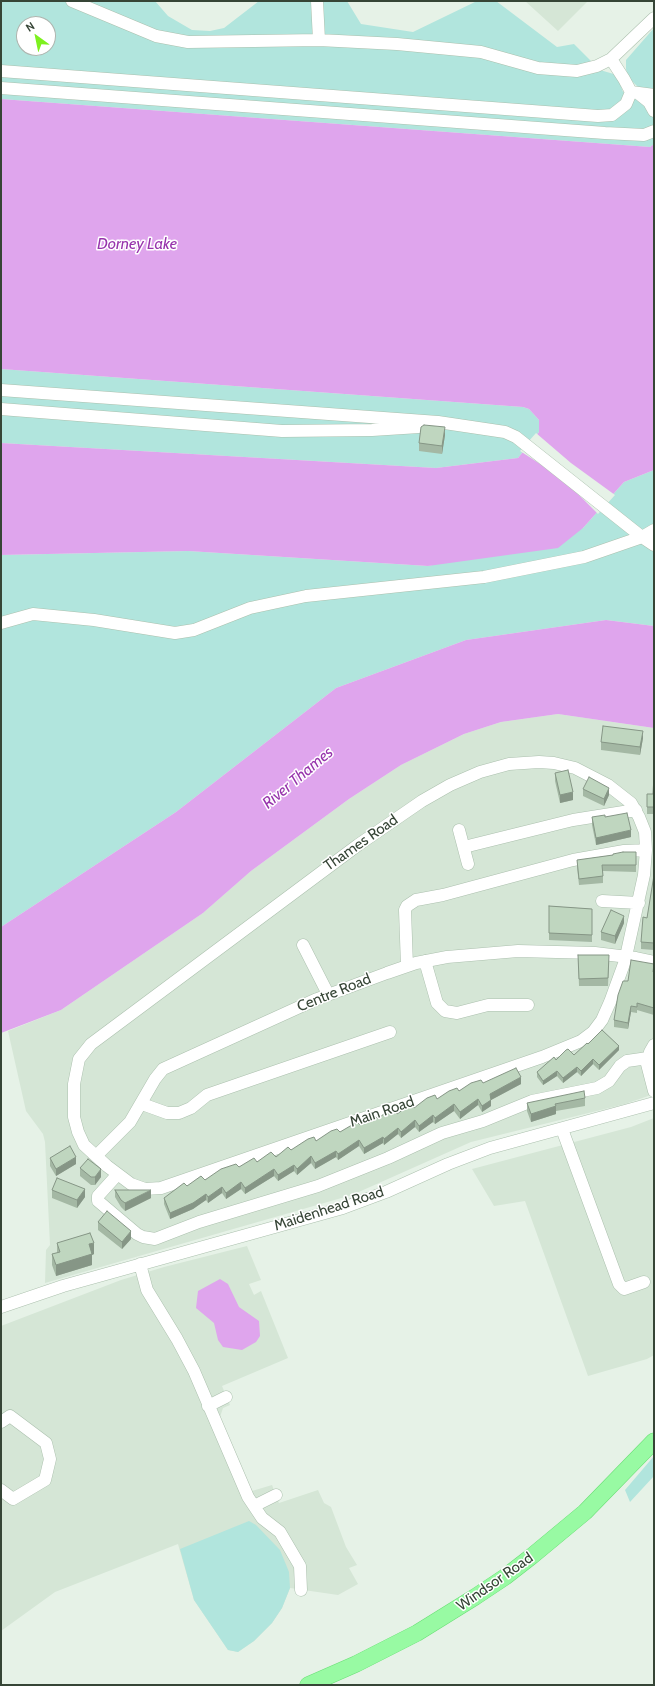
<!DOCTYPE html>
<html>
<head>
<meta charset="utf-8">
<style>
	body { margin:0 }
	#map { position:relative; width:655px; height:1686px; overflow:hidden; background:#e6f2e7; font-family:Cabin,sans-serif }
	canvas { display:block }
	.frame { position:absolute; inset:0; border:2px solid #364536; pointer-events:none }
	.north { position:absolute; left:16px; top:16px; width:40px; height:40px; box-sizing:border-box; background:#fff; border:1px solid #afb5af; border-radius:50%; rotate:327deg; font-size:11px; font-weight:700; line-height:16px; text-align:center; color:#364536 }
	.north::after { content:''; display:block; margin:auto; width:14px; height:18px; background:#7df11f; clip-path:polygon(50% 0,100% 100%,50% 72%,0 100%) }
</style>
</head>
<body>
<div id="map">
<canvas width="655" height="1686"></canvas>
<div class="frame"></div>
<div class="north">N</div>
</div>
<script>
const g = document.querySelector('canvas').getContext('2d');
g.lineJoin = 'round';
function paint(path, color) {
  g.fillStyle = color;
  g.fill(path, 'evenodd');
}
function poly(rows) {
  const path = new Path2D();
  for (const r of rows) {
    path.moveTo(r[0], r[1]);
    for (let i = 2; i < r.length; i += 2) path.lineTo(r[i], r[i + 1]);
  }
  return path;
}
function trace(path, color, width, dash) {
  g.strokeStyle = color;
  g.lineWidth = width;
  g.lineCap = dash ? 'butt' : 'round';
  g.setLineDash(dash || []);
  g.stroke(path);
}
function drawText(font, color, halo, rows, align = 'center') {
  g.font = font + ' Cabin,sans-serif';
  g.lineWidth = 3;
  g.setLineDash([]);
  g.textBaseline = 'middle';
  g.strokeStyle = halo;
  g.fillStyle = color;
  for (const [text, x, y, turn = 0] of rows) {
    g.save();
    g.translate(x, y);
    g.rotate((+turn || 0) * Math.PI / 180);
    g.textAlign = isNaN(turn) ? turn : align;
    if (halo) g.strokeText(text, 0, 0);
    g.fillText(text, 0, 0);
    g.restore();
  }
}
paint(poly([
	[525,1,588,1,558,31],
	[558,714,654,728,654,1094,625,1104,471,1142,352,1195,45,1283,46,1250,50,1245,45,1142,43,1134,26,1111,8,1031,61,1010,203,913,251,871,349,799,401,765,464,734,501,722],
	[654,1118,654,1355,647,1359,588,1376,525,1201,494,1206,472,1169,631,1127],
	[247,1246,261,1280,249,1284,254,1295,261,1291,288,1358,222,1386,230,1405,223,1408,220,1417,252,1491,272,1485,279,1503,318,1490,324,1503,331,1507,346,1547,357,1565,349,1568,358,1584,338,1595,290,1588,282,1608,272,1623,254,1641,238,1652,228,1650,194,1600,178,1544,55,1592,1,1631,1,1326,121,1280,164,1267]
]), '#d5e6d6');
paint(poly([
	[1,1,155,1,168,16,192,30,210,31,224,28,259,1,347,1,361,24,413,32,477,1,496,1,557,47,574,44,600,70,617,75,623,92,654,99,654,144,650,147,1,99],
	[24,24,48,24,48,48,24,48],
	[654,28,654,91,641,90,628,77,626,69,626,60],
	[1,369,523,407,529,409,539,420,539,432,518,458,436,468,1,443],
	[654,470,654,626,606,620,466,640,336,688,176,812,1,927,1,555,188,551,428,566,583,528,624,482],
	[654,1456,654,1476,630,1502,625,1490],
	[249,1521,256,1525,280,1550,289,1572,290,1588,282,1608,272,1623,254,1641,238,1652,228,1650,194,1600,180,1549]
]), '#b1e5dd');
paint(poly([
	[1,99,650,147,654,144,654,470,624,482,583,528,558,548,428,566,188,551,1,555,1,443,436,468,518,458,539,432,539,420,529,409,523,407,1,369],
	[606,620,654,626,654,728,558,714,501,722,464,734,401,765,349,799,251,871,203,913,61,1010,1,1033,1,927,176,812,336,688,466,640],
	[220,1279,228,1284,239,1307,259,1321,260,1336,256,1342,242,1350,223,1347,218,1340,214,1323,196,1308,198,1291]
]), '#dfa5ed');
paint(poly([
	[536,433,571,463,615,495,598,514,572,488,551,471,520,451]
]), '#e6f2e7');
const minor = poly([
	[72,1,156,36,188,42,319,40,397,44,481,52,538,68,577,71,597,66,611,59,654,18],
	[317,1,319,40],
	[1,71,598,116,612,115,626,104,631,92,624,79,611,59],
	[1,88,605,133,644,135,654,131],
	[631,92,654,95],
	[639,94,649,102,654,111],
	[1,390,438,422,505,432,516,437,642,537,654,530],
	[1,409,282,431,372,430,419,427],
	[1,623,33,614,94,620,175,633,194,630,250,608,306,596,484,577,584,557,642,537,654,545],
	[539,762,554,763,575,768,608,785,631,803,639,817,645,832,646,850,644,875,625,961,610,1002,602,1020,593,1032,581,1041,542,1057,161,1188,145,1189,131,1184,107,1166,84,1145,78,1132,74,1117,74,1084,79,1059,91,1044,358,845,422,801,450,785,480,772,509,764,539,762],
	[459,830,468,864],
	[464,847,573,820,636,810],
	[602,901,639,903],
	[303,945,328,994],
	[425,961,437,1003,445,1011,457,1013,488,1005,528,1005],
	[407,966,405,910,407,906,416,900,443,895,573,860,624,851,646,850],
	[654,1045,650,1052,647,1064,654,1091],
	[142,1104,167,1113,179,1113,191,1108,207,1095,390,1032],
	[562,1129,619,1284,624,1289,644,1282],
	[96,1156,130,1122,155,1079,163,1069,317,999,387,973,416,963,447,957,518,951,595,953,636,958,654,962],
	[117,1175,98,1196,98,1201,137,1234,143,1237,155,1239,199,1222,318,1186,388,1158,442,1133,483,1121,532,1101,597,1088,609,1081,620,1066,627,1061,648,1058],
	[140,1264,147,1290,177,1339,194,1371,248,1497,262,1518,280,1532,300,1566,301,1590],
	[1,1307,63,1286,343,1208,386,1192,448,1164,490,1148,654,1103],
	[208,1406,226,1397],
	[1,1422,10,1416,46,1443,50,1459,45,1480,13,1499,1,1490],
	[254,1506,276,1495]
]);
const major = poly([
	[308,1685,356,1664,417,1633,475,1597,505,1577,532,1556,585,1512,654,1441]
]);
trace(minor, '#acc0ae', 13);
trace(major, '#68de74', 17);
trace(minor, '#fff', 12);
trace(major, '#98faa3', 16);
paint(poly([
	[445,435,442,454,419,451,419,443],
	[643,738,640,755,601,750,601,742],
	[555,773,573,800,560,803,555,781],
	[654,776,654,814,647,814,647,794,653,794],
	[583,789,609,795,604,806,583,796],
	[592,817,605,817,631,837,596,845,592,825],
	[636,852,636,872,603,871,603,883,579,885,577,867,577,860],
	[654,875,654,950,641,949,641,942,647,918],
	[549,906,592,909,592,942,549,940],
	[624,923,615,944,601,940,601,932],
	[578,955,609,962,608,986,579,986],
	[654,964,654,1015,637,1010,637,1013,631,1012,628,1029,614,1027,614,1020,628,981],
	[588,1044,619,1050,599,1070,593,1064,581,1076,577,1072,563,1083,557,1076,543,1085,537,1077,537,1072,556,1060,574,1055],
	[483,1083,521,1084,491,1100,491,1106,482,1112,478,1105,460,1119,454,1111,435,1124,433,1122,419,1132,415,1127,401,1138,398,1134,384,1145,383,1143,364,1154,359,1146,338,1160,336,1157,315,1169,311,1163,297,1175,294,1171,278,1181,274,1176,245,1194,241,1189,226,1199,222,1193,208,1203,206,1200,193,1209,170,1219,164,1204,164,1198,187,1186,205,1180,239,1167,257,1162,276,1157,291,1150,316,1141,360,1125,378,1119,397,1114,459,1091],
	[585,1098,585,1106,556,1111,556,1114,531,1122,527,1111,527,1103],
	[50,1158,76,1164,56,1176,50,1166],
	[80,1168,101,1177,95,1185,91,1185,80,1176],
	[52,1190,85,1197,77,1208,52,1198],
	[115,1190,151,1198,125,1211,121,1207,115,1197],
	[98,1222,131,1239,122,1249,98,1230],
	[57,1243,94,1254,92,1255,92,1265,56,1276,52,1265,52,1254,57,1253]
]), '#a4b8a4');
paint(poly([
	[445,427,445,435,442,454,442,446],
	[643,731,643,738,640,755,640,747],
	[609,788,609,795,604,806,604,799],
	[573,792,573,800,560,803,560,795],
	[631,830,631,837,596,845,596,838],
	[624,916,624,923,615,944,615,936],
	[631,1006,631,1012,628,1029,628,1023],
	[619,1046,619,1050,599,1070,599,1065],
	[593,1059,593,1064,581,1076,581,1071],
	[577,1067,577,1072,563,1083,563,1078],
	[557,1071,557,1076,543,1085,543,1081],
	[521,1077,521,1084,491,1100,491,1106,482,1112,482,1106,490,1094],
	[478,1099,478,1105,460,1119,460,1112],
	[454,1104,454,1111,435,1124,435,1118],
	[556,1106,556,1114,531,1122,531,1114],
	[433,1115,433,1122,419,1132,419,1126],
	[415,1120,415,1127,401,1138,401,1132],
	[398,1128,398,1134,384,1145,384,1139],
	[383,1137,383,1143,364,1154,364,1148],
	[359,1140,359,1146,338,1160,338,1154],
	[336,1151,336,1157,315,1169,315,1163],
	[311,1156,311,1163,297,1175,297,1169],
	[76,1157,76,1164,56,1176,56,1169],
	[294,1165,294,1171,278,1181,278,1175],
	[101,1169,101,1177,95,1185,95,1177],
	[274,1169,274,1176,245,1194,245,1188],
	[241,1182,241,1189,226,1199,226,1193],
	[222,1187,222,1193,208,1203,208,1197],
	[85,1189,85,1197,77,1208,77,1200],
	[151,1190,151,1198,125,1211,125,1203],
	[206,1194,206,1200,193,1209,170,1219,170,1213],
	[131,1231,131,1239,122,1249,122,1242],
	[94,1243,94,1254,92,1255,92,1265,56,1276,56,1265,89,1244]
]), '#869686');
const building = poly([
	[424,425,445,427,442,446,419,443,421,427,424,425],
	[603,726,643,731,640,747,601,742,603,726],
	[568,770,573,792,560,795,555,773,568,770],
	[654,776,654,807,647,807,647,794,653,794,654,776],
	[589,777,609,788,604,799,583,789,589,777],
	[627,813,631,830,596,838,592,817,605,815,605,817,627,813],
	[623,852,636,852,636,865,602,865,603,876,579,879,577,860,613,855,613,854,623,852],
	[654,875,654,943,641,942,643,917,647,918,654,875],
	[549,906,592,909,592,935,549,933,549,906],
	[611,910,624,916,615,936,601,932,611,910],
	[578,955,609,955,608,978,579,979,578,955],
	[631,960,654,964,653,972,654,972,654,1008,637,1003,637,1007,631,1006,628,1023,614,1020,618,995,623,981,628,981,631,960],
	[602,1030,619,1046,599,1065,593,1059,581,1071,577,1067,563,1078,557,1071,543,1081,537,1072,554,1057,556,1060,566,1050,568,1049,574,1055,587,1043,588,1044,602,1030],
	[516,1068,521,1077,490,1094,491,1100,482,1106,478,1099,460,1112,454,1104,435,1118,433,1115,419,1126,415,1120,401,1132,398,1128,384,1139,383,1137,364,1148,359,1140,338,1154,336,1151,315,1163,311,1156,297,1169,294,1165,278,1175,274,1169,245,1188,241,1182,226,1193,222,1187,208,1197,206,1194,193,1203,170,1213,164,1198,184,1183,187,1186,201,1176,205,1180,221,1169,236,1164,239,1167,254,1158,257,1162,271,1152,276,1157,288,1147,291,1150,308,1139,314,1137,316,1141,331,1131,337,1129,340,1132,357,1122,360,1125,368,1118,375,1116,378,1119,386,1112,393,1110,397,1114,411,1104,414,1108,427,1098,435,1095,437,1099,449,1091,457,1088,459,1091,471,1083,481,1080,483,1083,516,1068],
	[584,1091,585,1098,555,1104,556,1106,531,1114,527,1103,584,1091],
	[70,1146,76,1157,56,1169,50,1158,70,1146],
	[88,1159,101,1169,95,1177,91,1177,80,1168,88,1159],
	[57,1178,85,1189,77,1200,52,1190,57,1178],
	[115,1190,151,1190,125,1203,121,1200,115,1190],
	[107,1211,131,1231,122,1242,98,1222,107,1211],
	[90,1233,94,1243,89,1244,92,1254,56,1265,52,1254,60,1252,57,1243,90,1233]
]);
paint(building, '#bfd6bf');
trace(building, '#869686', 1);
drawText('15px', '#364536', '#fff', [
	["Thames Road",361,843,-35],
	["Centre Road",334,993,-22],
	["Main Road",382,1112,-19],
	["Maidenhead Road",329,1209,-18],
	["Windsor Road",495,1582,-35]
]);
drawText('italic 16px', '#9734ac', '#fff', [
	["Dorney Lake",137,244],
	["River Thames",298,778,-40]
]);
</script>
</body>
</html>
